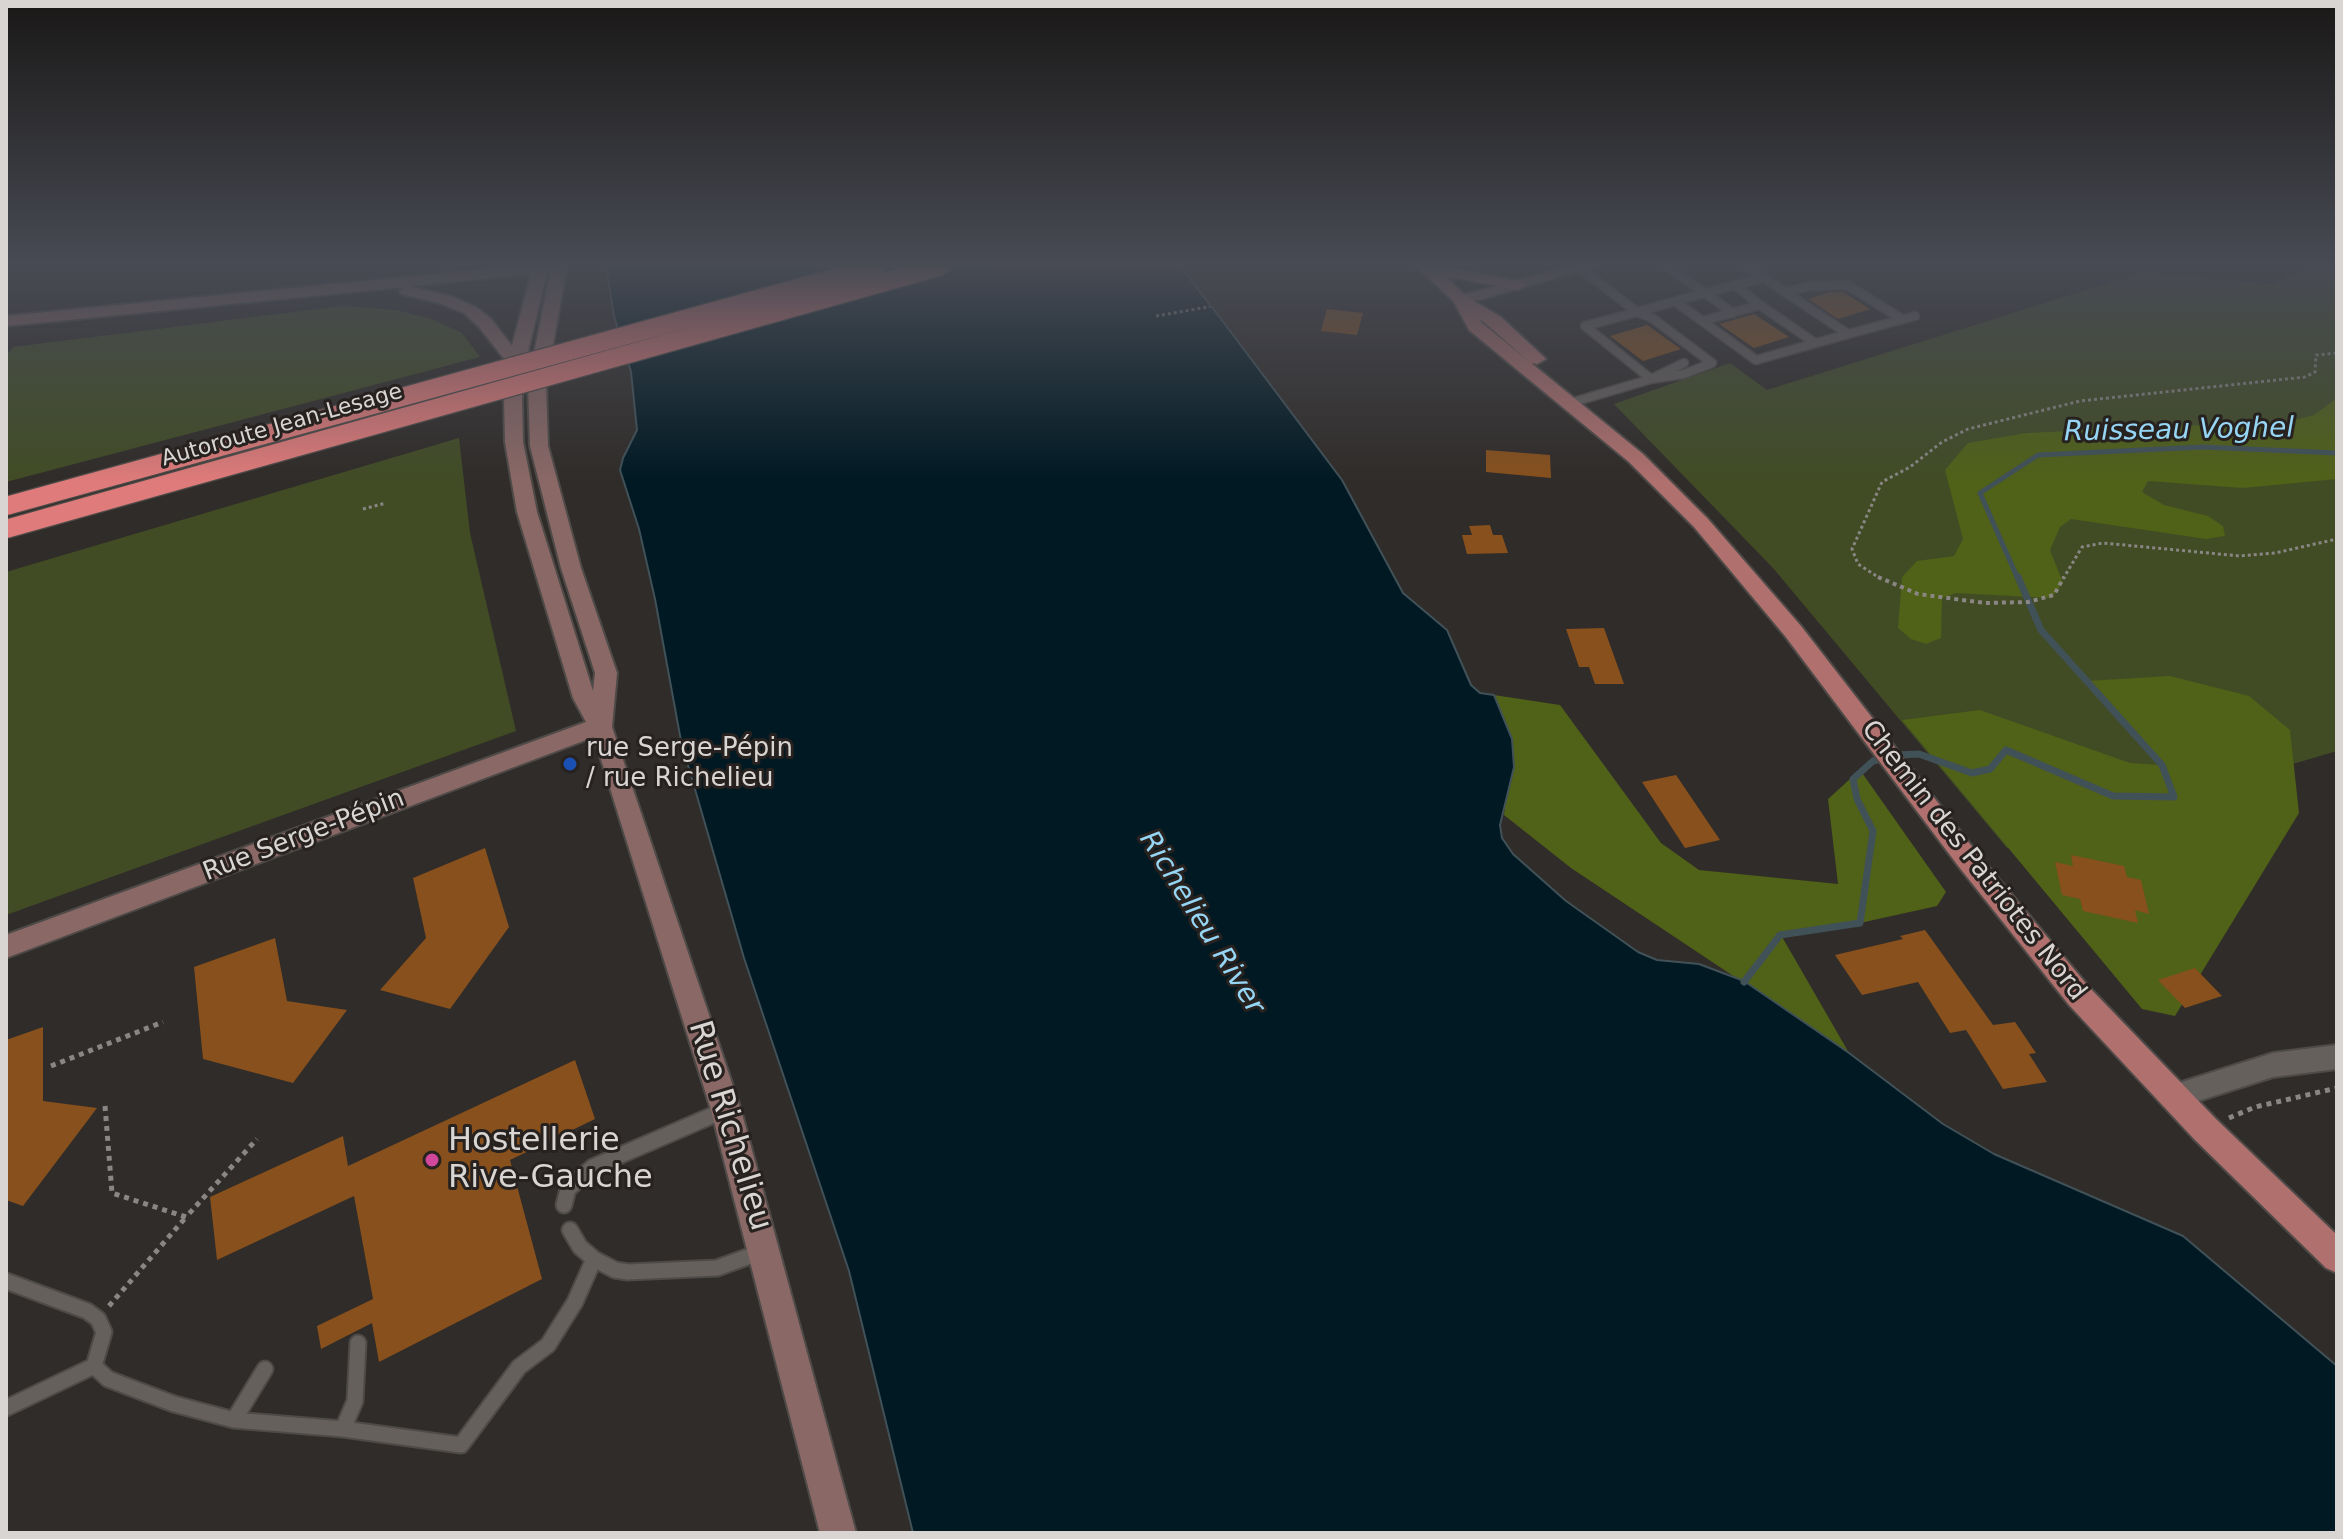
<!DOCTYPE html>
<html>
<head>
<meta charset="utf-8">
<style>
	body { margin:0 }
	#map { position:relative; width:2343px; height:1539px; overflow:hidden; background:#302c29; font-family:"DejaVu Sans",sans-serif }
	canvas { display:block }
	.frame { position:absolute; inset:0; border:8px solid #d8d5d2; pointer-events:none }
</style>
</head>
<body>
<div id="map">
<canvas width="2343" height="1539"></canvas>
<div class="frame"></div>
</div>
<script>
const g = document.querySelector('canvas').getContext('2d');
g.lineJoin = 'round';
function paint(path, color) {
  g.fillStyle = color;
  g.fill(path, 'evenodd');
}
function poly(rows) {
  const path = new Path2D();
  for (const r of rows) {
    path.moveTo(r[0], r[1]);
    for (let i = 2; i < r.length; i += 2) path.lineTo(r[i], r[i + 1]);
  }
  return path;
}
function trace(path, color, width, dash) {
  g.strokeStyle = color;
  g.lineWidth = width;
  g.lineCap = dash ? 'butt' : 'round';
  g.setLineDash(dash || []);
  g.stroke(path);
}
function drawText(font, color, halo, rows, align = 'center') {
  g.font = font + ' "DejaVu Sans",sans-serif';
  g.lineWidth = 6;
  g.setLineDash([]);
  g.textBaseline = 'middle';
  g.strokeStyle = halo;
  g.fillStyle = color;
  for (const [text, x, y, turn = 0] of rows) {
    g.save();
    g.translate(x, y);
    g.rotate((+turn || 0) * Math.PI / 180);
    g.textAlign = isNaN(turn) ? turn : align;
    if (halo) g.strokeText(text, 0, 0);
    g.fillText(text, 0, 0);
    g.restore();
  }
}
paint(poly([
	[2320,266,2337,266,2337,751,2007,848,1773,568,1614,404,1730,363,1767,390,2144,272,2269,284],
	[343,306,396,310,432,319,462,333,480,357,6,482,6,356,13,347],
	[459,438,470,533,516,731,6,915,6,572]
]), '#414c25');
paint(poly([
	[2337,398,2337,479,2243,488,2148,481,2142,492,2164,505,2208,516,2223,526,2225,536,2206,539,2071,519,2060,527,2050,550,2063,583,2051,598,1956,593,1942,598,1941,638,1926,644,1911,639,1898,628,1902,577,1917,561,1954,556,1963,539,1945,470,1968,443,2026,433,2290,421,2314,415],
	[2170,676,2249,696,2290,730,2299,813,2175,1016,2142,1009,1902,720,1980,710,2130,763,2161,765,2087,681],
	[1494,695,1560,705,1661,843,1699,870,1838,884,1828,799,1860,770,1946,892,1937,906,1860,923,1781,935,1849,1053,1571,868,1504,815,1512,739]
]), '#506118');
const water = poly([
	[606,266,1181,267,1210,305,1209,307,1212,307,1342,480,1403,593,1447,630,1471,685,1480,693,1494,695,1512,739,1514,767,1500,825,1502,838,1513,854,1566,901,1638,952,1657,960,1699,964,1744,981,1849,1053,1943,1124,1994,1154,2183,1236,2337,1366,2337,1533,913,1533,849,1271,744,958,681,741,655,599,639,529,620,470,623,458,637,430,631,372,614,316,606,266]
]);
paint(water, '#001923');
trace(water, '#415158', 2);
trace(poly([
	[2018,579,1980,493,2038,455,2203,447,2337,453]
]), '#415158', 5);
trace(poly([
	[1744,982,1780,935,1860,923,1873,831,1857,799,1853,779,1873,761,1896,755,1919,754,1972,773,1990,769,2006,750,2113,796,2174,797,2162,765,2041,630,2018,577]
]), '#415158', 7);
paint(poly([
	[1830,292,1843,292,1870,309,1838,319,1808,299],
	[1327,309,1363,313,1357,335,1321,331],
	[1754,314,1789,337,1754,348,1719,324],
	[1647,325,1681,349,1643,361,1610,336],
	[1486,450,1550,455,1551,478,1486,472],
	[1490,525,1493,535,1502,535,1508,553,1467,554,1462,535,1472,535,1469,526],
	[1604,628,1624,684,1595,684,1589,667,1579,667,1566,629],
	[1676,775,1720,840,1685,848,1642,782],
	[485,848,509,927,450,1009,380,990,426,938,413,878],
	[2071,855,2124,866,2127,877,2141,880,2149,914,2135,910,2138,923,2083,911,2080,899,2062,895,2055,862,2073,866],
	[1925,930,1993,1025,2015,1022,2036,1053,2029,1054,2047,1082,2003,1089,1966,1030,1950,1033,1918,982,1862,995,1835,955,1903,939,1900,936],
	[275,938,287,1001,347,1010,293,1083,203,1059,194,967],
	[2195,968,2222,996,2185,1008,2158,980],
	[43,1027,43,1101,97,1108,23,1206,6,1200,6,1040],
	[575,1060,595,1119,510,1160,542,1279,379,1362,372,1323,321,1349,317,1326,373,1299,354,1196,217,1260,210,1197,343,1136,348,1166]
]), '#87501c');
const laneFar1 = poly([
	[1735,285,1760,305],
	[1786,292,1810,286,1847,285,1902,319],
	[1705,293,1764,278,1747,266],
	[1705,293,1733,313],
	[1676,302,1756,360,1848,334,1764,278],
	[1637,312,1652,318,1712,363,1684,374,1651,379],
	[1637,312,1705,293,1666,266],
	[1702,321,1760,305,1815,343],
	[1848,334,1915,316],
	[1655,377,1684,363],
	[1567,404,1651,379,1585,326,1637,312,1577,266]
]);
const lane = poly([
	[564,1205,568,1189,593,1167,725,1110],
	[570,1230,580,1247,594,1259,615,1270,628,1272,717,1268,761,1252],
	[6,1281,87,1311,98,1319,104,1332,94,1366,6,1408],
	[94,1366,108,1379,174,1404,234,1420,343,1429,461,1445,519,1367,548,1345,575,1302,594,1259],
	[234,1420,265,1369],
	[343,1429,355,1401,358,1343]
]);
const street = poly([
	[2337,1045,2337,1069,2273,1077,2173,1109,2163,1106,2160,1097,2163,1088,2273,1053,2337,1045]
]);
const secondary = poly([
	[518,266,567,266,546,384,548,446,581,568,617,673,612,727,741,1110,856,1533,820,1533,711,1110,594,737,6,958,6,935,586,722,573,698,517,512,505,442,504,397,509,365,479,327,464,313,439,303,401,294,399,291,404,287,6,326,6,316,518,266],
	[547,273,550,273,528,384,530,446,561,568,595,673,593,691,537,512,523,442,522,397,529,347,547,273],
	[531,274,512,346,491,319,476,307,450,296,409,286,531,274],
	[1570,266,1597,266,1461,305,1453,300,1455,297,1570,266]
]);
const primary = poly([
	[1416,266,1441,266,1524,282,1526,285,1518,290,1445,276,1467,297,1501,317,1546,359,1537,364,1531,363,1479,318,1482,323,1643,454,1708,519,1801,626,1977,853,2089,987,2216,1119,2337,1235,2337,1273,2326,1268,2194,1139,2069,1005,1959,867,1785,636,1694,527,1629,462,1469,330,1454,302,1416,266]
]);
trace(laneFar1, '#4e4a47', 11);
trace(lane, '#4e4a47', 19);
trace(street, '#4e4a47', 4);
trace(secondary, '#4e4a47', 4);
trace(primary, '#4e4a47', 4);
trace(poly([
	[1156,316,1208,307],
	[363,509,386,503],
	[1881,579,1858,564,1852,549,1882,482,1910,467,1942,442,1968,429,2080,401,2305,377,2315,372,2316,355,2337,353],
	[2063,579,2082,547,2103,543,2240,556,2275,553,2337,539]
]), '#898683', 3, [3, 3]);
trace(poly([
	[1878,577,1918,594,1985,603,2028,602,2054,595,2064,577]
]), '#898683', 4, [4, 4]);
trace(poly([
	[51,1066,163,1022],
	[105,1106,112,1193,186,1217,257,1139],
	[2229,1118,2255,1107,2337,1088],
	[109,1306,186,1217]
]), '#898683', 5, [5, 5]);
trace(laneFar1, '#66605d', 8);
trace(lane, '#66605d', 15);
paint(street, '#66605d');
paint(secondary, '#8a6866');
paint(primary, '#af706e');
const highwayBridge = poly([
	[6,506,878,266],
	[6,529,941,266]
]);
trace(highwayBridge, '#4e4a47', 21, []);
trace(highwayBridge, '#df7b7a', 18);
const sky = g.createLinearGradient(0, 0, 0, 482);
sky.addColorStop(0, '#1a1817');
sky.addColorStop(0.55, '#484b54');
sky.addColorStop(1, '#484b5400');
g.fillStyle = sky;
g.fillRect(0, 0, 2343, 482);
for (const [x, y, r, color] of [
	[570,764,8,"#1a4fb4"],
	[432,1160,8,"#d1479c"]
]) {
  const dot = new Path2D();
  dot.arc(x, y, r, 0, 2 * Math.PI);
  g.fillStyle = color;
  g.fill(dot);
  trace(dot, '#27221f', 3);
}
drawText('22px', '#d8d5d2', '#27221f', [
	["Autoroute Jean-Lesage",282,426,-16]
]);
drawText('26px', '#d8d5d2', '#27221f', [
	["rue Serge-Pépin",586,749],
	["/ rue Richelieu",586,779]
], 'left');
drawText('26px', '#d8d5d2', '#27221f', [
	["Rue Serge-Pépin",304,836,-21],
	["Chemin des Patriotes Nord",1973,861,52]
]);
drawText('italic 28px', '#96d6f4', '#27221f', [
	["Ruisseau Voghel",2179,431,-1],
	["Richelieu River",1201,923,58]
]);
drawText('32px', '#d8d5d2', '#27221f', [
	["Rue Richelieu",729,1126,73]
]);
drawText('32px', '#d8d5d2', '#27221f', [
	["Hostellerie",448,1142],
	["Rive-Gauche",448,1179]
], 'left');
</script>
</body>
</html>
